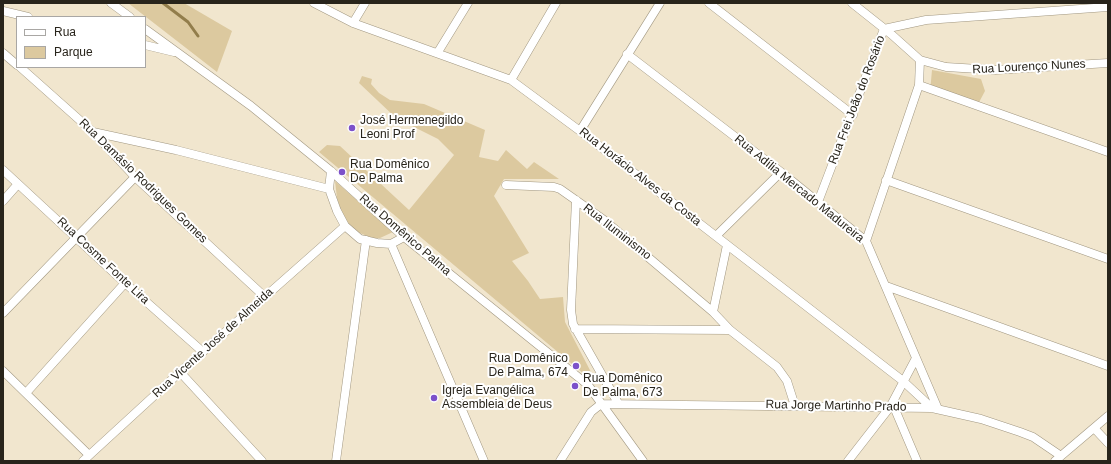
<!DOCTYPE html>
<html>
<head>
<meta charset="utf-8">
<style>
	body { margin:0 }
	#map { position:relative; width:1111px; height:464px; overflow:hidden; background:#f1e6ce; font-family:Arial,sans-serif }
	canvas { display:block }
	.frame { position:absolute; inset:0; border:4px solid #28241b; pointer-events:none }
	.legend { position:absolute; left:16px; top:16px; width:130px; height:52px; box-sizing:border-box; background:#fff; border:1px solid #a9a7a4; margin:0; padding:5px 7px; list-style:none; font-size:12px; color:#28241b }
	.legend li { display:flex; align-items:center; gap:8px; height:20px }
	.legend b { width:20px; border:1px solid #a9a7a4 }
</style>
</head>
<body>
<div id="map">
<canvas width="1111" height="464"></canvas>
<div class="frame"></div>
<ul class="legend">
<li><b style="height:5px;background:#fff"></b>Rua</li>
<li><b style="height:11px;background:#dcc99f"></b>Parque</li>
</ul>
</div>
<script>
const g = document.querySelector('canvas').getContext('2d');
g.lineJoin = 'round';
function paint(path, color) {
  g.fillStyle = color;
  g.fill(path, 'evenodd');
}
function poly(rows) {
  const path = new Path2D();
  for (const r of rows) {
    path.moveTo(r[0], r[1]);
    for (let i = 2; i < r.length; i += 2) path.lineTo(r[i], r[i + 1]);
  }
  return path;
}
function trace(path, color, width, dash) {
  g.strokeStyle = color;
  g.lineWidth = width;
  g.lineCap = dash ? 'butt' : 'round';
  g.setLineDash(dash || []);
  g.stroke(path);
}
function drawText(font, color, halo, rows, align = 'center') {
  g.font = font + ' Arial,sans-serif';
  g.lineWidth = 4;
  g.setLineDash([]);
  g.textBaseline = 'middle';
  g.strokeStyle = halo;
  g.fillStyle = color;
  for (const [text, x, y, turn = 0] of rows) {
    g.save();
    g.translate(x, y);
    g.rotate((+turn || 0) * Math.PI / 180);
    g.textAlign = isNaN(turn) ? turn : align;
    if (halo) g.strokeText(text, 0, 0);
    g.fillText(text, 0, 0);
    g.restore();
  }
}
paint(poly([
	[128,3,184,3,232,31,217,72],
	[932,70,981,79,985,91,976,108,930,92],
	[362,76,372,79,371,84,379,93,390,100,424,104,485,130,479,157,498,161,506,150,527,169,534,162,559,179,504,179,494,196,529,253,512,261,528,281,540,299,563,297,565,322,593,376,590,379,319,152,327,145,340,146,409,210,454,155,438,139,396,118,359,83],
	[335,181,393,232,380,238,372,238,355,231,348,224,342,213,337,198]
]), '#dcc99f');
trace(poly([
	[163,3,188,22,198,36]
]), '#927d4b', 3);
const minor = poly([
	[111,3,130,17],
	[314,3,353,23,511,80,580,131,903,381,932,408],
	[709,3,853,115],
	[852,3,891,34,920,60,946,67,995,70,1108,63],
	[3,11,28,17],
	[353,23,365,3],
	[145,29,251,106,331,171,404,237,588,385,643,461],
	[145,45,174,52],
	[438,52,468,3],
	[3,53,17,65],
	[627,54,781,172,866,241,938,409],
	[20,67,93,132,135,177,265,297],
	[511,80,556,3],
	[919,85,1108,152],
	[580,131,660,3],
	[93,132,176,150,329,189],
	[3,170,125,283,203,352],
	[331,171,329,189,337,211,345,226,360,239,377,243,391,244,404,237],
	[886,180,1108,259],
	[506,185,554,187,560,189,604,220,713,312],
	[576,200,571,310,573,324,618,403],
	[3,201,18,184],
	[818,202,884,29,926,20,1108,7],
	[716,236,781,172],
	[866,241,919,85,920,60],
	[391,244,484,461],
	[727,245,713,312,730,330,777,367,787,381,795,406],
	[886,286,1108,366],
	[3,313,135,177],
	[575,329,730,330],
	[3,371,89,455],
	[180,372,262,461],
	[26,393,125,283],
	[601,404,932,408,981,419,1020,432,1033,437,1061,456],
	[894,407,917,461],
	[1094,428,1108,443],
	[83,461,180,372,345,226],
	[336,461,366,240],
	[560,461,591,412,601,404],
	[848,461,890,407,916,358],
	[1055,461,1108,416]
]);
trace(minor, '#a19781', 9);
trace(minor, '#fff', 8);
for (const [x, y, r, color] of [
	[352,128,4,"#7c51ca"],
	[342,172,4,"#7c51ca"],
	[576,366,4,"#7c51ca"],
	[575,386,4,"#7c51ca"],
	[434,398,4,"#7c51ca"]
]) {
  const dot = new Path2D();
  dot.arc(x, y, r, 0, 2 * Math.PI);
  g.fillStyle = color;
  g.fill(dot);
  trace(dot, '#fff', 1.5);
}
drawText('12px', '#28241b', '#fff', [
	["Rua Lourenço Nunes",1029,67,-3],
	["Rua Frei João do Rosário",857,100,-69],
	["Rua Horácio Alves da Costa",640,177,38],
	["Rua Damásio Rodrigues Gomes",143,181,44],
	["Rua Adília Mercado Madureira",799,189,39],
	["Rua Iluminismo",617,232,38],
	["Rua Domênico Palma",405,235,41],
	["Rua Cosme Fonte Lira",103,261,43],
	["Rua Vicente José de Almeida",213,343,-42],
	["Rua Jorge Martinho Prado",836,406,1]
]);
drawText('12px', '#28241b', '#fff', [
	["José Hermenegildo",360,121],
	["Leoni Prof",360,135],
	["Rua Domênico",350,165],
	["De Palma",350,179],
	["Rua Domênico",568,359,"right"],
	["De Palma, 674",568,373,"right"],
	["Rua Domênico",583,379],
	["De Palma, 673",583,393],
	["Igreja Evangélica",442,391],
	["Assembleia de Deus",442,405]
], 'left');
</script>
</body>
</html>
